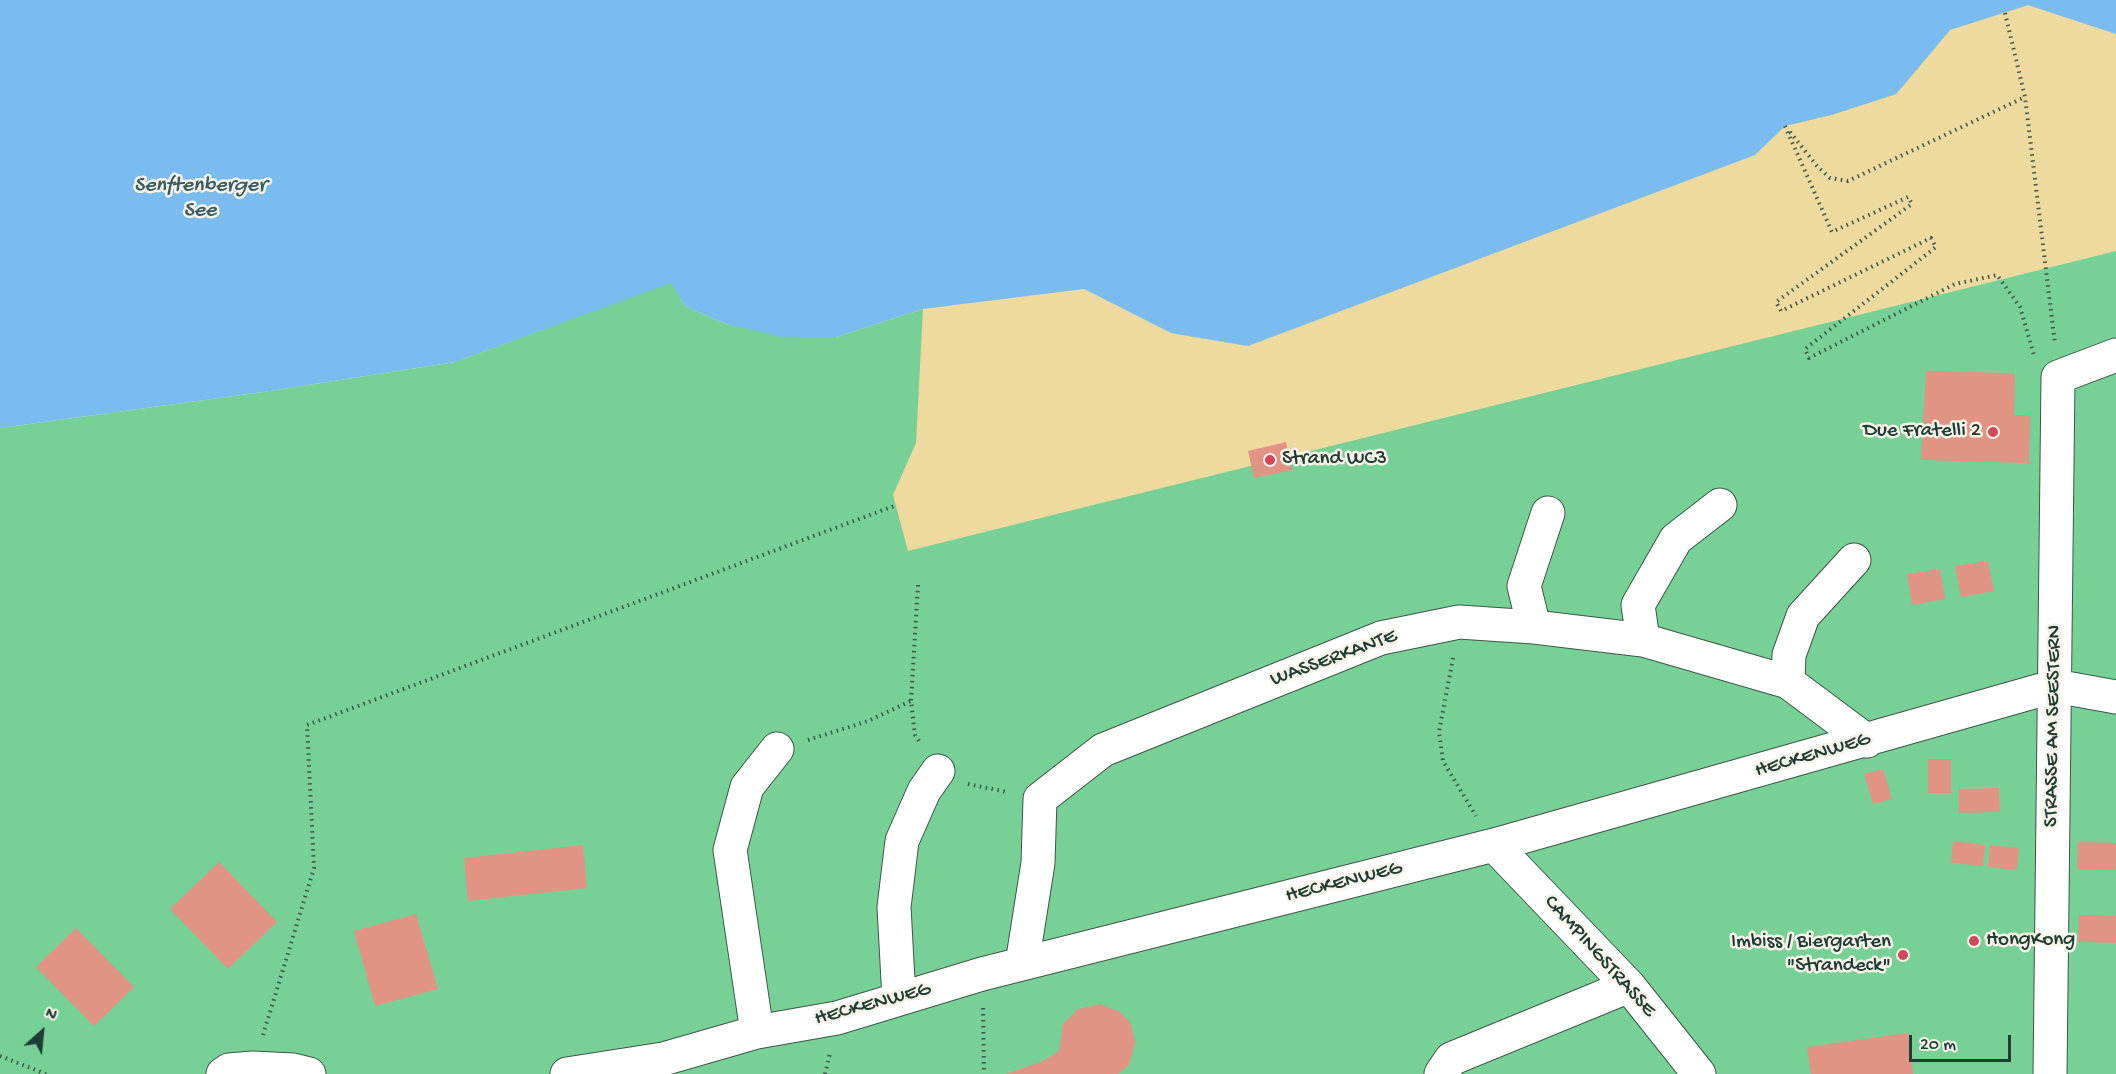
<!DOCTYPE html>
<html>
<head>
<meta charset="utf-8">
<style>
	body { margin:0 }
	#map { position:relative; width:2116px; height:1074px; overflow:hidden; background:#f3dbbe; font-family:"Gochi Hand",sans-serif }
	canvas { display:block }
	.north { position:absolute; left:12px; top:1002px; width:60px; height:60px; -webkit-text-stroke:4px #f7f3e8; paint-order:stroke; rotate:27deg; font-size:16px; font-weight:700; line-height:24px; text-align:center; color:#1f3d34 }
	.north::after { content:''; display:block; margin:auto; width:21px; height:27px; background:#1f3d34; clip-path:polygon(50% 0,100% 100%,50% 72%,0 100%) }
	.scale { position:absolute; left:1909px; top:1035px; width:102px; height:27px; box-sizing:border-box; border:3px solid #1f3d34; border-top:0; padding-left:8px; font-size:18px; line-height:21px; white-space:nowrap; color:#1f3d34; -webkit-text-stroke:4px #f7f3e8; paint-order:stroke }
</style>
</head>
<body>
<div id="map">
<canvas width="2116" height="1074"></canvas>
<div class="north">N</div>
<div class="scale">20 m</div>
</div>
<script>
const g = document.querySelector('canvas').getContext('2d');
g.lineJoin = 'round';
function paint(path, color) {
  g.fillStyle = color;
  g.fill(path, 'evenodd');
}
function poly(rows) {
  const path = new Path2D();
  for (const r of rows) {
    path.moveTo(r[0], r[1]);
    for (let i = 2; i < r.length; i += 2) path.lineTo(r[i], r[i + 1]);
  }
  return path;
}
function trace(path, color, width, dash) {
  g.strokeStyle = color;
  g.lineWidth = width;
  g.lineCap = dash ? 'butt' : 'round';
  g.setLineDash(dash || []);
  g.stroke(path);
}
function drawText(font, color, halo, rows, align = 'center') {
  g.font = font + ' "Gochi Hand",sans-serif';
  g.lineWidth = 5;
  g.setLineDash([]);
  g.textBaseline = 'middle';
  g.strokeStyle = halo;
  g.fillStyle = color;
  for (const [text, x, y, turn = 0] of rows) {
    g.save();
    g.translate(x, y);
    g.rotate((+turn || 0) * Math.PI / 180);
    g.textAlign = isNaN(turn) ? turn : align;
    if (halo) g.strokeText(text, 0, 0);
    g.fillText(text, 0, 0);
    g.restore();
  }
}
paint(poly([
	[2028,5,2116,34,2116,1074,0,1074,0,428,263,392,455,362,671,282,686,307,726,324,836,337,923,309,1171,333,1248,346,1755,155,1785,126,1831,115,1950,30]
]), '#77d197');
paint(poly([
	[2028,5,2116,34,2116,251,908,551,893,495,916,443,923,309,1084,289,1171,333,1248,346,1755,155,1785,126,1831,115,1896,94,1950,30]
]), '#eeda9e');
paint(poly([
	[0,0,2116,0,2116,34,2028,5,1950,30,1896,94,1831,115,1785,126,1755,155,1248,346,1171,333,1084,289,923,309,836,337,787,338,726,324,686,307,671,283,455,362,263,392,0,428]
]), '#7bbcf0');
paint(poly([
	[1926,371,2015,373,2014,415,2030,415,2029,463,1921,460],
	[1286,442,1292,470,1254,478,1248,451],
	[1988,561,1994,591,1961,597,1955,566],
	[1940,569,1945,599,1912,605,1907,574],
	[1928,759,1951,759,1951,793,1928,793],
	[1883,769,1892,799,1873,804,1864,774],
	[1999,788,2000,812,1959,813,1959,789],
	[1953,841,1985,845,1983,866,1951,863],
	[2078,842,2116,843,2116,870,2077,869],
	[583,845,587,888,468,901,464,858],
	[1990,845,2019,848,2017,870,1988,867],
	[219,862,277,922,228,969,170,909],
	[416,914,438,989,375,1006,354,931],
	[2079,915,2116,916,2116,943,2078,942],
	[76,928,134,987,94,1026,36,967],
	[1100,1004,1120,1012,1131,1024,1135,1043,1129,1065,1118,1074,1006,1074,1043,1061,1059,1051,1063,1024,1078,1009],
	[1908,1033,1913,1074,1811,1074,1807,1047]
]), '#e19484');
const minor = poly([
	[1534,627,1524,586,1548,513],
	[1643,640,1638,605,1676,539,1720,505],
	[1788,682,1789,655,1803,616,1854,560],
	[1494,845,1629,986,1699,1074],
	[1022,964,1038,863,1040,799,1103,750,1381,638,1459,622,1534,627,1643,640,1788,682,1867,741],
	[899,999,894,907,902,841,924,791,938,771],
	[757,1032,730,850,747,787,777,749],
	[223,1074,229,1070,253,1068,293,1070,309,1074],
	[567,1074,663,1059,757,1032,837,1018,982,974,1494,845,2055,686,2116,697],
	[1441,1074,1451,1059,1629,986],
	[2050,1074,2058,377,2116,355]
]);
trace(minor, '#3f5549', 35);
trace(poly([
	[2005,13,2025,97,2055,344],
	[1785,126,1832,232,1908,197,1912,204,1776,302,1781,311,1931,238,1936,247,1805,349,1809,358,1955,284,1997,275,2020,307,2034,355],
	[1790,132,1817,166,1830,178,1848,181,2025,97],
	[918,585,911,701,915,735,921,744],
	[1453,658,1439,732,1443,761,1476,816],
	[808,740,868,721,911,701],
	[968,784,1007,792],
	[983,1008,984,1074],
	[263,1035,314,868,307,725,894,506],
	[0,1056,46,1074],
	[825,1074,830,1054]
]), '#3f5549', 4, [1.5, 4.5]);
trace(minor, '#fff', 33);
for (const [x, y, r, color] of [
	[1993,432,6,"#d1495b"],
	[1270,460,6,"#d1495b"],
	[1974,941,6,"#d1495b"],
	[1903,955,6,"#d1495b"]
]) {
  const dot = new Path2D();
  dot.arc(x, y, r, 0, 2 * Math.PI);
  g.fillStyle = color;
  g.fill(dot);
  trace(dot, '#f7f3e8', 2);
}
drawText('21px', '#1f3d34', '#f7f3e8', [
	["Due Fratelli 2",1981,432],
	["Strand WC3",1282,460,"left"],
	["HongKong",1986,941,"left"],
	["Imbiss / Biergarten",1891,943],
	["\"Strandeck\"",1891,967]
], 'right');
drawText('21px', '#1f3d34', '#f7f3e8', [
	["WASSERKANTE",1334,659,-20],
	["STRASSE AM SEESTERN",2054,726,-89],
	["HECKENWEG",1813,756,-16],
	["HECKENWEG",1344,883,-14],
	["CAMPINGSTRASSE",1599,957,48],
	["HECKENWEG",873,1005,-15]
]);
drawText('italic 22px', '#365d63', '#f7f3e8', [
	["Senftenberger",200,187],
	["See",200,212]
]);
</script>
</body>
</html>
